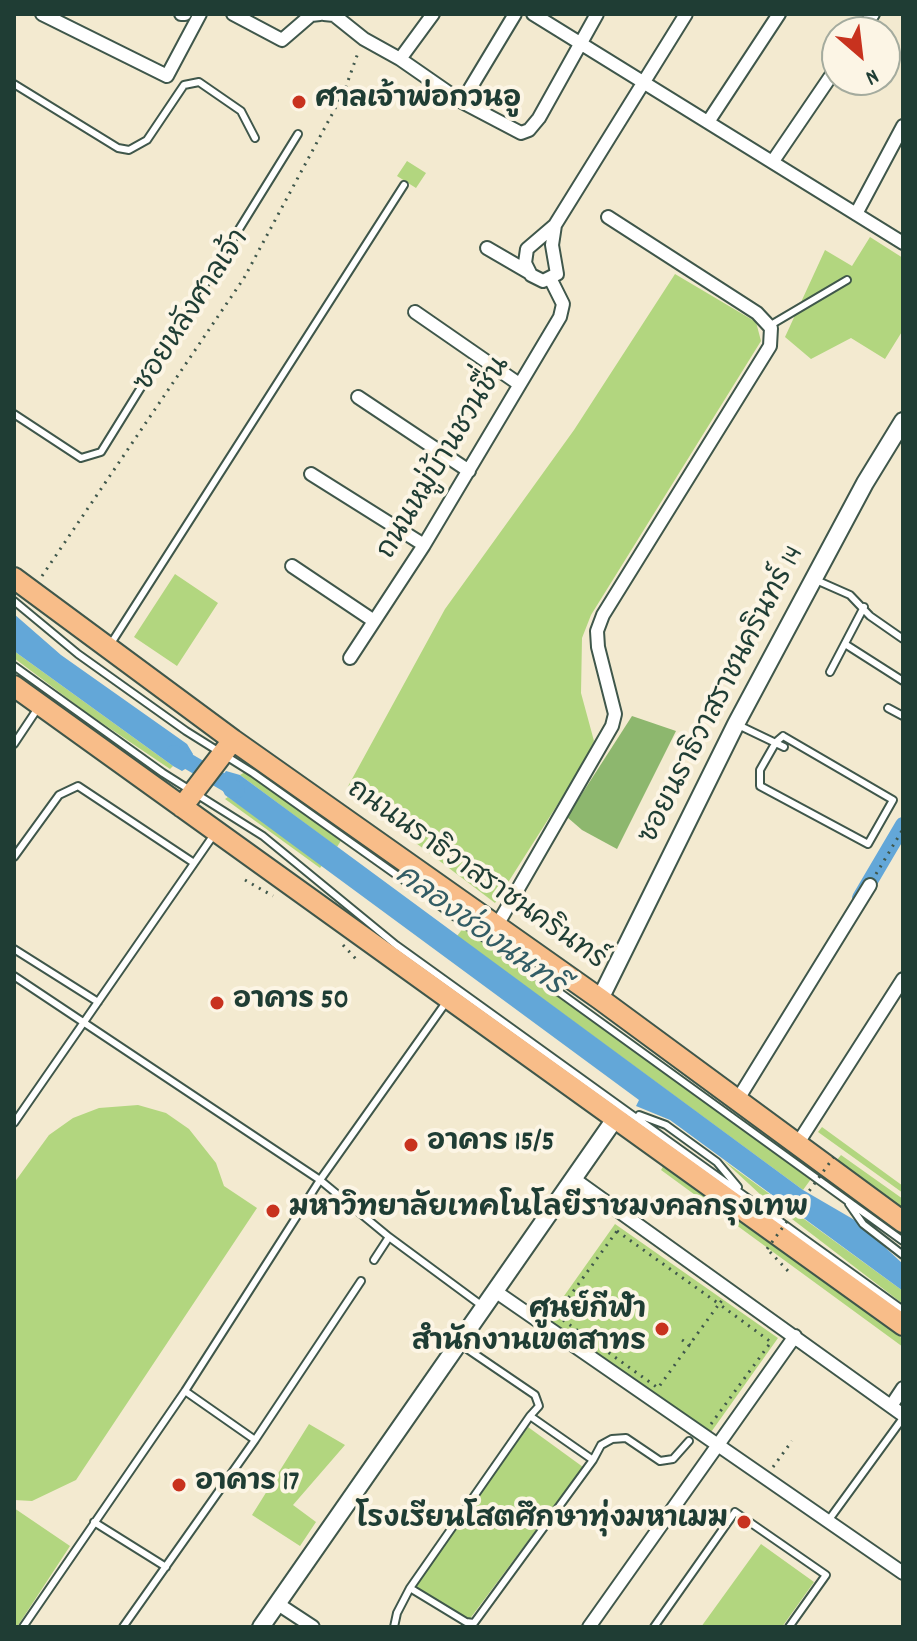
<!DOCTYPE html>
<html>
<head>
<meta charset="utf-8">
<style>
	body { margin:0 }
	#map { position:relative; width:917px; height:1641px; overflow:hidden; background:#f3ead0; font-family:Dekko,sans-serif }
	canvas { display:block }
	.frame { position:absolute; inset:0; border:16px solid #1f3d34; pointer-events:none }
	.north { position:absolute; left:821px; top:16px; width:80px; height:80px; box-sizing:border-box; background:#fcf5e5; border:2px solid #a4ab9e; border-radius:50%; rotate:152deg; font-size:22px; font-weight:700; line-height:32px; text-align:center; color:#1f3d34 }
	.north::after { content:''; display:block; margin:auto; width:28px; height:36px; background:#c8321e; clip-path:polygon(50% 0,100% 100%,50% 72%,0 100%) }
</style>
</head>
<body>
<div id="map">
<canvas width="917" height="1641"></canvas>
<div class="frame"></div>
<div class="north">N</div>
</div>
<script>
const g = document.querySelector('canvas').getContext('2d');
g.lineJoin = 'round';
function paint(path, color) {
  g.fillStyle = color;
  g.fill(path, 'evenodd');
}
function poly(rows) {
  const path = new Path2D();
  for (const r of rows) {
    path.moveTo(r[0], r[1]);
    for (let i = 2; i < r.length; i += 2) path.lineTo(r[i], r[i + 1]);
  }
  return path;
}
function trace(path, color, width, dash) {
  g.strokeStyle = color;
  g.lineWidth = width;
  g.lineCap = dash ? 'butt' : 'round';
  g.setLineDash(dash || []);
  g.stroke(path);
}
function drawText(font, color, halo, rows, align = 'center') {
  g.font = font + ' Dekko,"Playpen Sans Thai",sans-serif';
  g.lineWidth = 8;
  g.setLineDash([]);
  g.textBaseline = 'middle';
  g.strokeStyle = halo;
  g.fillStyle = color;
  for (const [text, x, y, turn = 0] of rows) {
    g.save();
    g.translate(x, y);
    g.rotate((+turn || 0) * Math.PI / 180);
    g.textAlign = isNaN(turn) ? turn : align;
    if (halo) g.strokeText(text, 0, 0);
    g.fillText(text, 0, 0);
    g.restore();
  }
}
paint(poly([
	[407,161,426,173,416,188,397,176],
	[870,237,903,258,903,330,885,359,851,338,811,359,785,337,825,250,852,266],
	[675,274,756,322,761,341,591,615,582,638,581,693,594,741,582,766,495,903,346,790,445,609,574,430],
	[175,574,218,603,177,666,134,637],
	[14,651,173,766,170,769,87,713,14,658],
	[245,772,342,839,337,847,240,775],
	[228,797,323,864,320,868,225,799],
	[464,927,811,1179,803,1190,457,936],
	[138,1105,166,1113,189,1129,216,1163,224,1186,257,1208,76,1480,32,1501,14,1500,14,1183,49,1135,73,1118,99,1108],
	[822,1127,903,1186,903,1193,818,1132],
	[841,1155,903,1199,903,1209,837,1160],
	[723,1160,903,1291,903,1304,762,1196],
	[664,1165,903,1339,903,1347,661,1170],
	[615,1224,778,1338,709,1435,547,1320],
	[309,1424,345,1445,293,1505,316,1522,300,1546,252,1515],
	[528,1427,583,1467,469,1620,415,1587],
	[14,1508,70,1546,17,1627,14,1627],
	[761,1544,814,1582,782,1627,701,1627]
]), '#b2d67f');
paint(poly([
	[632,716,676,731,617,849,582,830,567,817]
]), '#8db76e');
paint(poly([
	[14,614,61,655,187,744,193,754,190,766,182,771,173,766,14,651],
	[226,771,240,775,803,1190,858,1222,903,1264,903,1291,670,1120,636,1106,639,1100,225,795,218,781]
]), '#63a7d8');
trace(poly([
	[174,753,237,790],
	[860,898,903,825]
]), '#63a7d8', 16);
const service = poly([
	[14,84,118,148,129,150,147,140,184,85,199,82,241,111,255,138],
	[769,326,847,280],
	[14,414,81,458,101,452,298,134],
	[816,580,850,595,870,616,903,639],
	[14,601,78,654,186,731,253,773,429,898,903,1241],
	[845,644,903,681],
	[110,645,404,185],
	[14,666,163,773,263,836,396,945,903,1310],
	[830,672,864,607],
	[888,708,903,716],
	[736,724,784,747],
	[783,736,893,800,868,844,760,786,760,770,776,742,783,736],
	[14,744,38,708],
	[14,857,59,795,78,786,194,863],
	[14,949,98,1002],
	[14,976,320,1180,389,1237,481,1305],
	[639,1115,666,1125,717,1162,738,1187],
	[14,1123,215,833],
	[849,1204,863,1224,903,1255],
	[374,1260,389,1237],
	[185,1391,255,1440],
	[593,1460,601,1445,612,1439,626,1438,660,1461,673,1459,689,1441],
	[828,1521,903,1418],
	[94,1522,166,1567],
	[410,1588,466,1622,474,1623,593,1460,530,1416,539,1406,535,1395,460,1344],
	[23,1627,185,1391,320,1180,447,1001],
	[123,1627,255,1440,361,1281],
	[394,1627,397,1613,410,1588,530,1416],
	[654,1627,735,1512,826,1575,789,1627]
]);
const minor = poly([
	[42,14,167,76,200,14],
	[181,14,185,14],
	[233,14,282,40,311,15,320,14],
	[324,14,334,15,364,39,400,59,462,102,521,133,529,130,539,118,597,14],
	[533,14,903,243],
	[860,32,873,14],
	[400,59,433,14],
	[462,102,515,14],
	[708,122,779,14],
	[773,161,837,67],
	[856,214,903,126],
	[555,225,552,245,557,274,543,281,531,275,525,263,527,249,555,225,686,14],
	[487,248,530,273],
	[415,312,519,384],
	[358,397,469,471],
	[311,474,424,545],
	[292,566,374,621],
	[350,658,424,545,560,317,563,304,551,280],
	[496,927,612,726,615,714,598,647,597,631,603,615,770,346,771,328,757,313,608,217],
	[738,1099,870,885],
	[798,1143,903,979],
	[574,1179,903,1415],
	[495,1291,903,1573],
	[891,1406,903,1388],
	[278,1604,313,1627],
	[589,1627,795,1336]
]);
const tertiary = poly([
	[600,999,736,724,865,483,903,421],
	[261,1627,617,1116]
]);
const primary = poly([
	[14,578,233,740,600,999,903,1222],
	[14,686,903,1325],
	[182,807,233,740]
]);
trace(service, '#3f574b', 10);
trace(minor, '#3f574b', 16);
trace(tertiary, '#3f574b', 20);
trace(primary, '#3f574b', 24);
trace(poly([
	[42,576,244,278,344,92,359,50],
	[876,874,903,829],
	[245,880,273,896],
	[343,945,356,959],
	[617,1231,719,1304,658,1388,556,1315,617,1231],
	[770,1252,789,1272],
	[682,1340,695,1348],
	[711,1424,771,1342,719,1304,723,1299],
	[773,1467,792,1441]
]), '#3f574b', 3, [2, 6]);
trace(service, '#fff', 6);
trace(minor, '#fff', 12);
trace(tertiary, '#fff', 16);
trace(primary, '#f8bd89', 20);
trace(poly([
	[767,1249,836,1154]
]), '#3f574b', 3, [2, 6]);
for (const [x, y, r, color] of [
	[299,102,8,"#c8321e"],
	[217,1003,8,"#c8321e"],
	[411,1145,8,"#c8321e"],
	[273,1211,8,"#c8321e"],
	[662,1329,8,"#c8321e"],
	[179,1485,8,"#c8321e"],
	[744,1522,8,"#c8321e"]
]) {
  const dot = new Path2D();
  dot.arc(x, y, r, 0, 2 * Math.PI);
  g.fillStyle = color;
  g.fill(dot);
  trace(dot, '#fcf5e5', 3);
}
drawText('bold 28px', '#1f3d34', '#fcf5e5', [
	["ศาลเจ้าพ่อกวนอู",315,102],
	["อาคาร 50",233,1003],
	["อาคาร 15/5",427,1145],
	["มหาวิทยาลัยเทคโนโลยีราชมงคลกรุงเทพ",289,1211],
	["ศูนย์กีฬา",646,1313,"right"],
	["สำนักงานเขตสาทร",646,1345,"right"],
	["อาคาร 17",195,1485],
	["โรงเรียนโสตศึกษาทุ่งมหาเมฆ",728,1522,"right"]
], 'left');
drawText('28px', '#1f3d34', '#fcf5e5', [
	["ซอยหลังศาลเจ้า",194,312,-57],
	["ถนนหมู่บ้านชวนชื่น",446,459,-59],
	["ซอยนราธิวาสราชนครินทร์ 14",724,696,-63],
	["ถนนนราธิวาสราชนครินทร์",475,877,35]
]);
drawText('italic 30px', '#335d65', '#fcf5e5', [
	["คลองช่องนนทรี",478,933,36]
]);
</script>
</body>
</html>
